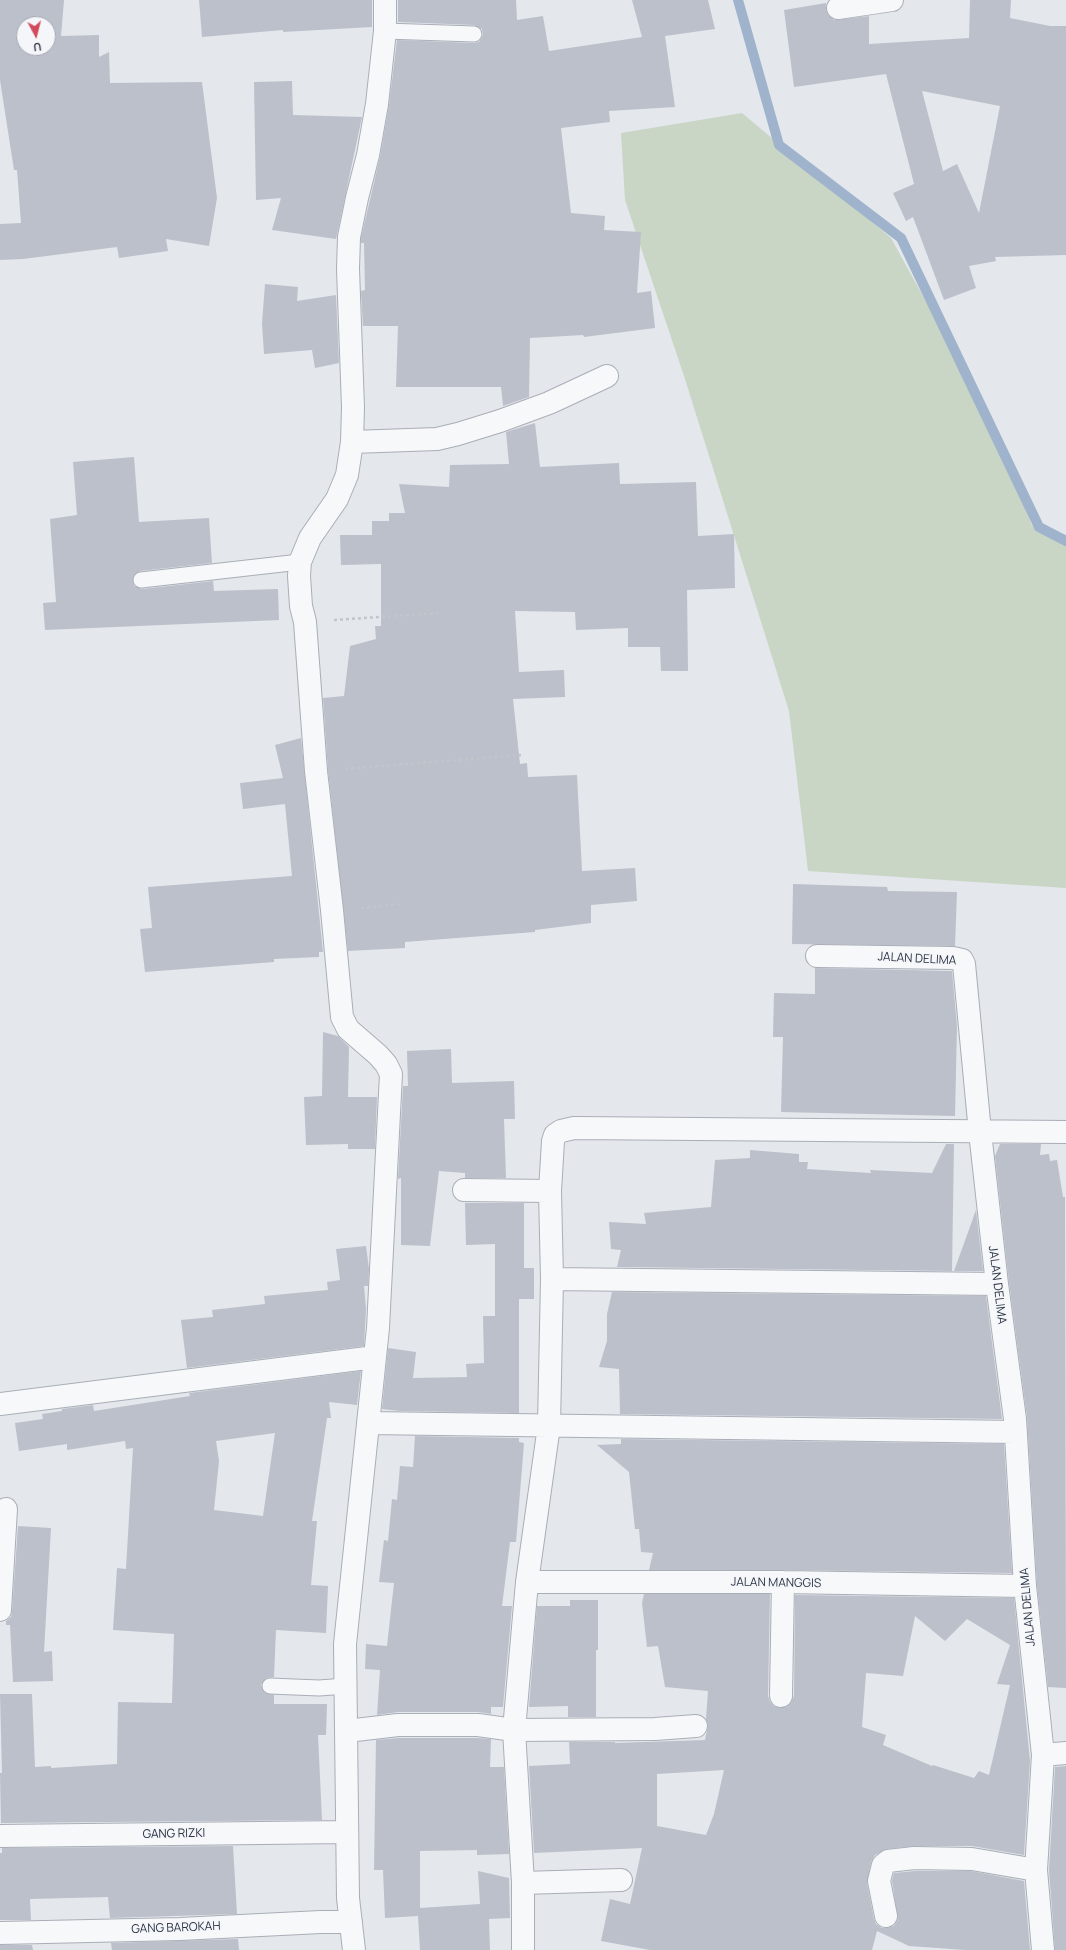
<!DOCTYPE html>
<html>
<head>
<meta charset="utf-8">
<style>
	body { margin:0 }
	#map { position:relative; width:1066px; height:1950px; overflow:hidden; background:#e4e7ec; font-family:Manrope,sans-serif }
	canvas { display:block }
	.north { position:absolute; left:16px; top:16px; width:40px; height:40px; box-sizing:border-box; background:#f4f6f9; border:1px solid #a4a8b1; border-radius:50%; rotate:173deg; font-size:11px; font-weight:700; line-height:16px; text-align:center; color:#2b3445 }
	.north::after { content:''; display:block; margin:auto; width:14px; height:18px; background:#d1495b; clip-path:polygon(50% 0,100% 100%,50% 72%,0 100%) }
</style>
</head>
<body>
<div id="map">
<canvas width="1066" height="1950"></canvas>
<div class="north">U</div>
</div>
<script>
const g = document.querySelector('canvas').getContext('2d');
g.lineJoin = 'round';
function paint(path, color) {
  g.fillStyle = color;
  g.fill(path, 'evenodd');
}
function poly(rows) {
  const path = new Path2D();
  for (const r of rows) {
    path.moveTo(r[0], r[1]);
    for (let i = 2; i < r.length; i += 2) path.lineTo(r[i], r[i + 1]);
  }
  return path;
}
function trace(path, color, width, dash) {
  g.strokeStyle = color;
  g.lineWidth = width;
  g.lineCap = dash ? 'butt' : 'round';
  g.setLineDash(dash || []);
  g.stroke(path);
}
function drawText(font, color, halo, rows, align = 'center') {
  g.font = font + ' Manrope,sans-serif';
  g.lineWidth = 3;
  g.setLineDash([]);
  g.textBaseline = 'middle';
  g.strokeStyle = halo;
  g.fillStyle = color;
  for (const [text, x, y, turn = 0] of rows) {
    g.save();
    g.translate(x, y);
    g.rotate((+turn || 0) * Math.PI / 180);
    g.textAlign = isNaN(turn) ? turn : align;
    if (halo) g.strokeText(text, 0, 0);
    g.fillText(text, 0, 0);
    g.restore();
  }
}
paint(poly([
	[742,113,891,238,990,418,1032,526,1066,544,1066,888,808,871,789,711,684,376,625,200,621,133]
]), '#c9d6c5');
trace(poly([
	[738,0,779,145,901,238,1039,527,1066,541]
]), '#9fb4cc', 10);
paint(poly([
	[0,0,64,0,61,36,99,35,99,57,109,52,110,83,202,82,217,198,209,246,166,239,168,251,119,258,117,247,23,259,0,260,0,224,21,223,17,170,14,170,0,80],
	[24,24,48,24,48,48,24,48],
	[199,0,372,0,372,27,283,32,283,30,202,37],
	[398,0,516,0,517,20,543,16,549,51,642,37,632,0,708,0,715,29,665,36,675,107,609,111,610,122,561,128,571,213,605,216,604,230,641,232,637,293,651,291,655,328,584,337,583,335,530,338,529,397,503,406,501,387,396,387,398,326,363,326,361,291,365,290,364,243,361,243,361,238,380,157,389,105,397,40,474,43,479,42,483,35,482,29,474,25,398,22],
	[970,0,1011,0,1010,18,1050,26,1066,26,1066,255,995,257,996,261,969,266,976,288,944,300,913,217,906,221,893,193,914,184,886,74,794,87,784,10,826,3,826,9,828,15,834,20,869,16,869,44,969,38],
	[922,91,1000,106,979,213,957,164,943,171],
	[292,81,293,115,362,117,336,239,272,230,281,198,256,200,254,82],
	[265,284,298,287,297,301,336,295,339,363,315,368,312,350,264,354,262,323],
	[535,423,540,467,619,463,620,484,696,482,698,536,734,534,735,588,687,590,688,671,661,671,660,647,628,647,628,628,576,630,575,612,515,611,519,672,564,670,565,697,513,699,520,764,527,763,528,777,577,775,582,871,635,868,637,901,591,905,591,923,535,930,535,932,405,942,405,948,348,951,328,770,323,698,344,696,350,646,376,639,375,626,381,626,381,564,341,565,340,535,372,535,372,521,389,521,389,513,405,513,399,484,449,487,450,465,509,464,506,432],
	[134,457,139,522,209,518,212,563,140,571,133,577,134,586,142,589,213,581,214,591,278,589,279,620,45,630,43,603,56,602,50,519,77,515,73,462],
	[301,738,323,952,319,952,319,957,274,959,274,962,145,972,140,929,152,928,148,887,292,876,285,804,243,809,240,783,283,778,275,745],
	[793,884,887,887,888,891,957,892,955,946,792,944],
	[815,968,952,971,957,1026,955,1116,781,1112,783,1037,773,1037,774,993,815,994],
	[323,1032,338,1036,349,1047,348,1097,377,1097,375,1149,348,1149,348,1144,306,1145,304,1097,322,1096],
	[451,1049,452,1083,514,1081,515,1119,504,1119,506,1178,465,1178,465,1173,439,1171,430,1246,401,1245,401,1178,398,1179,403,1086,408,1086,407,1051],
	[946,1144,954,1144,952,1271,617,1267,621,1250,611,1249,609,1222,646,1224,644,1213,711,1207,715,1160,750,1158,750,1150,799,1154,799,1162,808,1162,807,1169,871,1173,870,1170,932,1173],
	[1000,1144,1041,1144,1040,1155,1049,1154,1050,1161,1057,1160,1063,1197,1065,1197,1066,1688,1048,1687,1037,1585,1027,1417,1009,1282,995,1156],
	[465,1203,524,1203,524,1268,534,1268,534,1299,519,1299,519,1413,400,1411,382,1409,388,1348,416,1352,413,1378,467,1377,466,1364,484,1363,483,1316,495,1316,495,1244,466,1245],
	[976,1210,983,1271,954,1271],
	[366,1246,369,1269,368,1286,364,1286,366,1309,364,1346,187,1368,181,1320,213,1317,212,1310,265,1304,264,1296,328,1290,327,1282,340,1280,336,1249],
	[612,1292,986,1296,1002,1419,620,1414,619,1369,599,1367,607,1341,607,1314],
	[361,1371,357,1405,329,1402,331,1418,327,1418,312,1521,317,1521,311,1585,328,1586,326,1633,276,1630,274,1677,266,1678,261,1685,265,1693,274,1695,274,1704,327,1704,326,1735,318,1735,322,1820,1,1823,0,1773,2,1773,0,1694,32,1694,35,1767,51,1766,51,1768,117,1764,118,1702,172,1703,174,1634,113,1630,117,1568,126,1569,133,1448,126,1449,125,1441,67,1450,67,1444,19,1451,15,1423,43,1419,42,1414,62,1411,62,1409,93,1405,94,1411,190,1396,189,1393],
	[275,1433,263,1516,214,1510,219,1461,216,1441],
	[415,1436,519,1438,519,1442,524,1443,516,1542,510,1542,502,1606,512,1606,503,1707,491,1707,491,1714,478,1712,398,1712,377,1715,380,1670,365,1669,366,1644,387,1646,394,1583,379,1582,384,1540,388,1541,392,1499,397,1500,400,1466,413,1467],
	[621,1439,1004,1444,1012,1573,783,1570,649,1570,653,1553,641,1552,639,1529,635,1529,629,1472,597,1445,621,1444],
	[18,1526,51,1528,44,1652,52,1651,53,1681,13,1682,10,1625,6,1625,6,1621,11,1617,12,1611],
	[644,1594,770,1594,768,1696,770,1702,774,1706,781,1708,787,1707,791,1703,794,1696,795,1595,1014,1598,1030,1761,1024,1855,972,1846,914,1846,887,1849,875,1855,871,1862,867,1883,874,1919,876,1924,882,1928,888,1928,894,1926,898,1920,892,1881,894,1873,915,1871,971,1871,1024,1881,1030,1950,965,1950,909,1946,877,1931,872,1950,650,1950,601,1941,610,1899,630,1904,642,1848,534,1853,529,1766,570,1764,569,1742,615,1742,615,1743,705,1740,708,1725,706,1719,708,1691,665,1687,658,1646,647,1647,642,1603],
	[915,1616,945,1641,967,1619,1010,1645,997,1684,1010,1685,989,1775,979,1771,974,1778,933,1765,932,1766,883,1745,886,1735,862,1727,866,1673,903,1676],
	[724,1770,714,1814,706,1835,657,1826,657,1774],
	[570,1600,598,1600,598,1650,596,1650,596,1717,568,1717,568,1706,529,1707,537,1606,570,1606],
	[399,1738,477,1738,491,1739,490,1767,504,1767,509,1854,477,1855,477,1850,420,1851,420,1908,480,1904,478,1871,509,1878,510,1918,489,1919,490,1950,420,1950,418,1916,385,1918,383,1870,374,1870,376,1740],
	[1066,1766,1066,1950,1055,1950,1049,1870,1055,1767],
	[233,1846,237,1914,110,1918,108,1897,30,1899,31,1920,0,1920,0,1853,2,1853,2,1848],
	[238,1939,239,1950,112,1950,111,1943],
	[0,1945,32,1945,33,1950,0,1950]
]), '#bbc0ca');
const service = poly([
	[385,31,474,34],
	[141,580,300,562],
	[270,1686,319,1688,346,1686]
]);
const minor = poly([
	[838,8,892,0],
	[352,442,437,439,458,434,500,421,549,403,607,376],
	[817,956,953,958,962,960,964,964,980,1132,997,1284,1015,1419,1025,1586,1043,1755,1036,1870,1043,1950],
	[464,1190,550,1191],
	[552,1279,997,1284],
	[0,1404,375,1357],
	[368,1423,1016,1432],
	[527,1582,783,1582,1025,1586],
	[0,1610,6,1509],
	[781,1696,783,1582],
	[347,1731,398,1725,478,1725,514,1730,655,1729,696,1726],
	[1043,1755,1066,1753],
	[0,1836,347,1832],
	[523,1883,621,1880],
	[886,1916,879,1881,883,1865,888,1861,914,1858,972,1859,1036,1870],
	[0,1933,180,1929,321,1922,351,1922],
	[354,1950,348,1898,345,1644,378,1328,391,1074,386,1064,378,1055,348,1029,342,1017,332,910,316,771,305,622,301,606,299,576,300,562,310,538,337,499,347,475,352,442,353,407,348,269,349,237,357,198,368,155,377,104,385,31,385,0],
	[523,1950,523,1883,514,1730,527,1582,549,1426,552,1279,550,1191,553,1141,555,1135,561,1131,574,1128,1066,1132]
]);
trace(service, '#a9aeb7', 17);
trace(minor, '#a9aeb7', 24);
trace(poly([
	[334,620,439,613],
	[345,769,521,755],
	[361,908,401,904]
]), '#c2c5cb', 2.5, [3, 3]);
trace(service, '#f7f8fa', 15);
trace(minor, '#f7f8fa', 22);
drawText('12px', '#2b3445', '#f4f6f9', [
	["JALAN DELIMA",917,959,3],
	["JALAN DELIMA",997,1285,83],
	["JALAN MANGGIS",776,1583,1],
	["JALAN DELIMA",1028,1607,-95],
	["GANG RIZKI",174,1834,-1],
	["GANG BAROKAH",176,1928,-2]
]);
</script>
</body>
</html>
